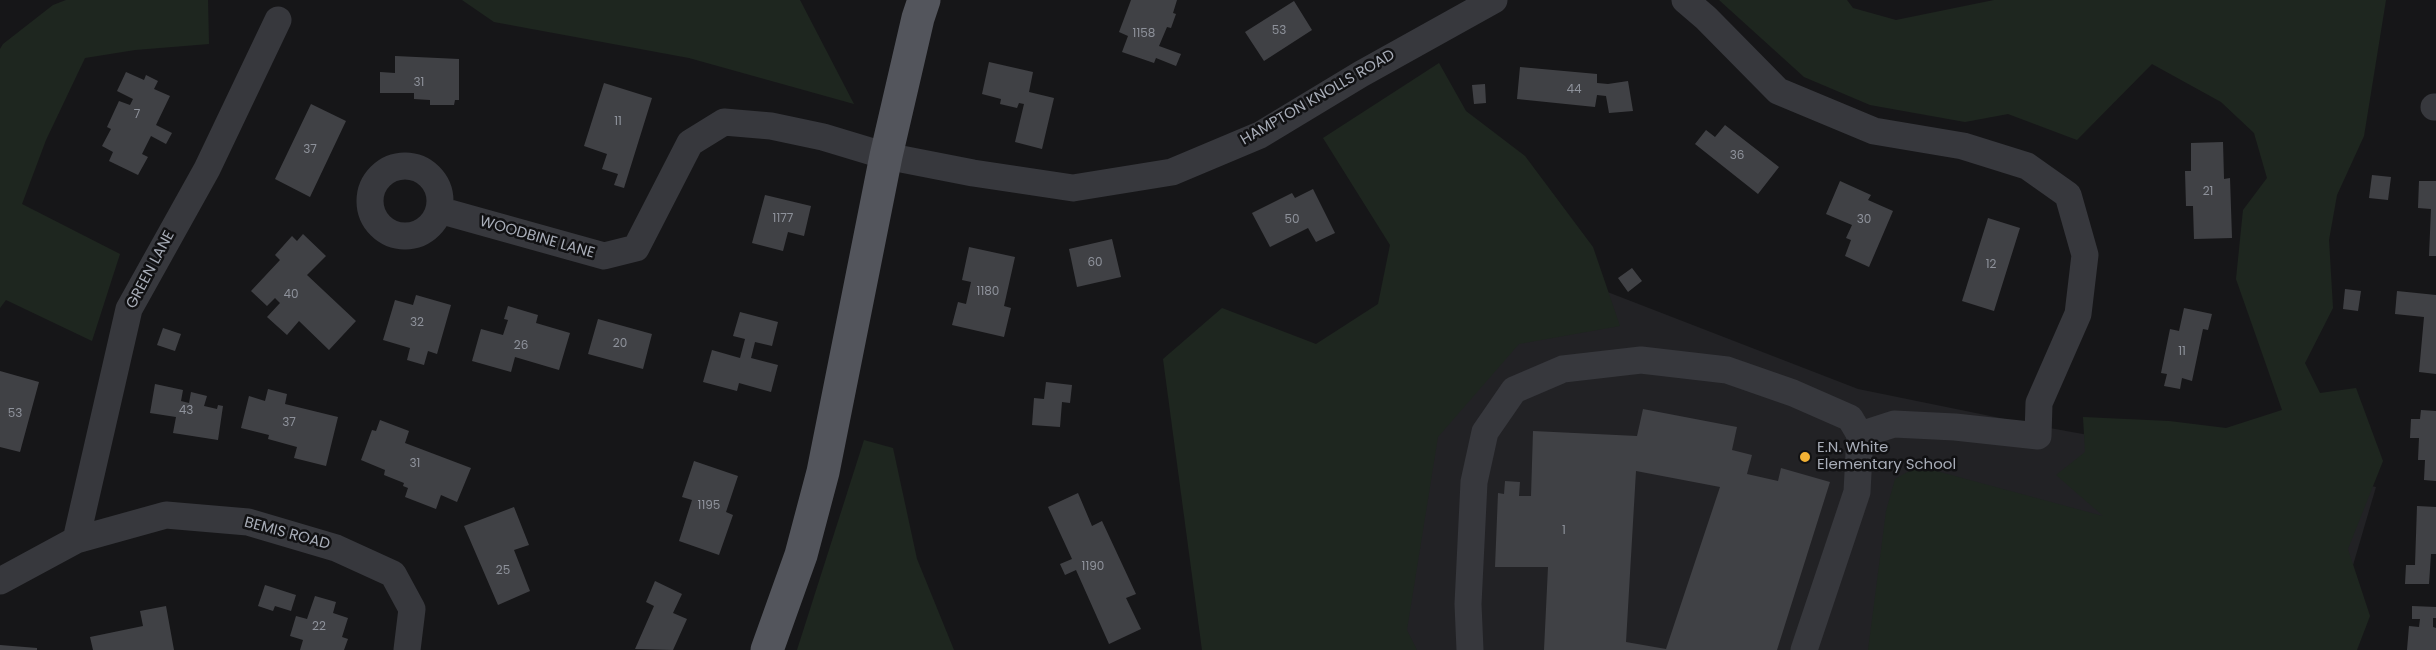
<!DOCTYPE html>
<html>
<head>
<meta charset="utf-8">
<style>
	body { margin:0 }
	canvas { display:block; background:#161618 }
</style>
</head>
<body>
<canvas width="2436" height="650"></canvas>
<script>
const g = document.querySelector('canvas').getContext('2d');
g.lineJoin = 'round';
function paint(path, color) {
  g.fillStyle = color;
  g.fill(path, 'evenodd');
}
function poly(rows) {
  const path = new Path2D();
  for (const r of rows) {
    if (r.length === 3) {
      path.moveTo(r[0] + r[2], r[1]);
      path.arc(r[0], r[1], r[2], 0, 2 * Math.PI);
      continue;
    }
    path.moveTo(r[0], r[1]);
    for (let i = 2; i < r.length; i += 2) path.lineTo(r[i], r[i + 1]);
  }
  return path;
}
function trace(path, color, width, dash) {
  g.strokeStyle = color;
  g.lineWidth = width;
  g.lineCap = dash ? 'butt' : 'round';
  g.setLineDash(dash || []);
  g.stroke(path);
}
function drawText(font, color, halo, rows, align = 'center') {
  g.font = font + ' Poppins,sans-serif';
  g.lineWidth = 5;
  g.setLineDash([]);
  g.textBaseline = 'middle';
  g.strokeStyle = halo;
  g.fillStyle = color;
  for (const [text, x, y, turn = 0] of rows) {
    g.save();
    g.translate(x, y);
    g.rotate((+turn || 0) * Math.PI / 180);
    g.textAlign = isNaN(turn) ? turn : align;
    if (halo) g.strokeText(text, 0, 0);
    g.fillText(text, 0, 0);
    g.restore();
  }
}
paint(poly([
	[1455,233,1858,389,2044,427,2376,487,2328,650,1353,650]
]), '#222225');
paint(poly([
	[66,0,208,0,209,44,135,50,85,58,46,140,22,204,120,254,92,341,6,300,0,308,0,49,3,44,53,5],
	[462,0,800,0,854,104,689,58,494,22],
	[1719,0,1847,0,1853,8,1896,20,1994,0,2386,0,2364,136,2337,195,2329,240,2333,308,2305,363,2320,393,2356,388,2383,461,2348,549,2370,616,2357,650,1868,650,1886,511,1895,479,1918,466,2103,516,2056,475,2085,452,2083,417,2169,421,2226,428,2282,410,2236,279,2243,210,2267,178,2254,133,2221,102,2152,64,2077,140,2008,114,1965,122,1870,105,1804,77],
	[1439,63,1466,111,1525,156,1593,247,1620,326,1519,344,1438,437,1407,630,1417,650,1202,650,1163,359,1222,308,1316,344,1378,304,1390,245,1323,138],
	[864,440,893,448,917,559,954,650,797,650]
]), '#1e261f');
paint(poly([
	[1131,0,1177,0,1173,13,1176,14,1171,28,1167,27,1159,46,1181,54,1176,66,1156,58,1154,63,1122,52,1128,36,1119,32],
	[1294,1,1312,30,1264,61,1245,32],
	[395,56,459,59,459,100,455,100,454,105,430,105,430,100,414,99,414,93,380,93,380,72,395,73],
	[989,62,1033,72,1029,92,1054,98,1042,149,1015,142,1024,104,1019,103,1017,108,1000,104,1001,99,982,94],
	[1520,67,1597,74,1597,83,1608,84,1628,81,1633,111,1609,113,1606,96,1597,95,1595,107,1517,99],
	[126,72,144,80,146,75,158,81,154,89,170,96,156,125,172,133,166,144,151,136,142,154,148,157,138,175,109,161,113,152,102,146,111,129,107,127,119,101,130,105,133,99,117,91],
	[604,83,652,98,624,188,614,185,618,174,602,169,607,154,584,146],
	[1485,84,1486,103,1474,104,1472,85],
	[311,104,346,121,310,197,275,179],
	[1725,125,1779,167,1758,194,1695,144,1706,130,1715,137],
	[2223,142,2224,179,2230,178,2232,238,2194,239,2193,206,2186,206,2185,171,2191,171,2191,143],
	[2372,175,2391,177,2388,200,2369,198],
	[1840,181,1871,195,1868,200,1893,211,1869,267,1845,256,1851,240,1846,238,1852,225,1826,214],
	[2419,181,2436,181,2436,256,2429,256,2431,209,2418,208],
	[1313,189,1335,233,1316,242,1308,228,1270,247,1252,213,1292,193,1295,198],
	[765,195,811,206,804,236,788,232,783,251,752,243],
	[1988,218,2020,228,1994,311,1962,301],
	[303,234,326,256,307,275,356,321,329,350,299,321,287,335,267,317,280,303,275,298,267,306,251,291,280,260,275,255,292,236,297,241],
	[1112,239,1121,277,1077,287,1069,249],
	[969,247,1015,257,1004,306,1011,308,1004,337,952,325,958,302,966,304,971,282,962,280],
	[1632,268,1642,281,1628,292,1618,278],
	[2345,289,2361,291,2358,311,2343,309],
	[2397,291,2436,295,2436,374,2419,372,2424,317,2395,314],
	[416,295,451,305,437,354,428,351,424,365,407,360,410,348,383,340,395,300,413,305],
	[508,306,538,315,536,323,570,333,559,370,515,357,511,372,472,361,481,329,503,335,508,320,504,319],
	[2184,308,2212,314,2208,330,2203,329,2192,381,2182,378,2180,389,2164,386,2167,374,2161,373,2170,329,2179,331],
	[740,312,778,322,772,346,755,342,751,358,778,365,771,392,739,383,737,391,703,382,712,350,740,358,745,339,733,336],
	[598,319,652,334,643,369,588,354],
	[163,328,181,334,175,351,157,345],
	[0,371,39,382,20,452,0,447],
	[1046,382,1072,385,1070,403,1062,402,1060,427,1032,425,1034,398,1044,399],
	[155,384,183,390,181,401,189,403,191,392,207,396,204,406,217,409,218,405,223,406,218,440,173,433,176,417,150,413],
	[268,389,287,394,285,404,338,417,326,466,294,458,297,447,268,439,269,435,241,428,249,396,265,401],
	[1643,409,1737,427,1732,450,1752,455,1747,474,1778,481,1781,468,1830,482,1777,650,1544,650,1548,567,1495,567,1498,493,1504,494,1505,481,1520,482,1519,496,1531,496,1533,431,1637,436],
	[1636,471,1720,487,1666,649,1626,642],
	[2421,410,2436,411,2436,481,2424,480,2425,460,2418,460,2419,438,2410,438,2411,419,2420,419],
	[380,420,409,431,405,443,471,468,457,502,441,495,436,509,405,497,408,488,403,486,404,483,384,475,385,470,361,460,372,430,376,431],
	[694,461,738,476,726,512,733,515,719,555,679,541,692,500,682,497],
	[1078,493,1092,526,1102,521,1136,594,1126,598,1141,629,1109,644,1076,570,1065,575,1060,564,1072,559,1048,507],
	[2417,506,2436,507,2436,554,2431,554,2429,584,2405,584,2406,565,2415,565],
	[514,507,529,545,514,550,530,591,498,605,464,526],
	[655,581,682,594,673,613,687,619,673,650,635,649,654,606,646,602],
	[265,585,296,595,291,611,275,606,273,611,258,606],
	[315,596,336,602,333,613,348,618,342,637,348,639,344,650,300,650,303,640,290,636,296,616,307,619],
	[166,606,174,650,93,650,90,637,143,626,140,611],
	[2412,606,2436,607,2436,618,2433,618,2433,627,2436,628,2436,650,2407,650,2409,626,2419,627,2420,619,2412,619],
	[0,645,37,648,37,650,0,650]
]), '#404145');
trace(poly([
	[1685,0,1706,18,1778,91,1874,131,1963,146,2027,166,2068,195,2085,255,2078,314,2039,403,2038,436,1955,427,1894,424,1860,435],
	[2434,107,2436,107],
	[405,201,35],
	[439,210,604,256,636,248,690,143,724,122,771,126,823,137,886,156,973,173,1073,188,1172,172,1260,135,1361,74,1494,0],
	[76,540,129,309,207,169,278,20],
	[0,581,76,540,166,515,248,522,336,548,393,574,412,609,407,650],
	[1470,650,1468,604,1474,482,1485,432,1514,390,1563,369,1641,360,1727,370,1793,393,1850,418,1860,435,1857,492,1804,650]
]), '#37383d', 27);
trace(poly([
	[767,650,801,555,823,472,886,156,918,18,924,0]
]), '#53555c', 33);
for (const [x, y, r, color] of [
	[1805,457,6,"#f2b134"]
]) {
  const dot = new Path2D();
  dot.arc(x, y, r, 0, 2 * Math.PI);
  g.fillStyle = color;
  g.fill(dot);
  trace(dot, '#111113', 2);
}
drawText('12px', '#8e929b', null, [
	["53",1279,31],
	["1158",1144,34],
	["31",419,83],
	["44",1574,90],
	["7",137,115],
	["11",618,122],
	["37",310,150],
	["36",1737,156],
	["21",2208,192],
	["1177",783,219],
	["50",1292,220],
	["30",1864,220],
	["60",1095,263],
	["12",1991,265],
	["1180",988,292],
	["40",291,295],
	["32",417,323],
	["20",620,344],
	["26",521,346],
	["11",2182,352],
	["43",186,411],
	["53",15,414],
	["37",289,423],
	["31",415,464],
	["1195",709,506],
	["1",1564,531],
	["1190",1093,567],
	["25",503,571],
	["22",319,627]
]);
drawText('15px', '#a8adb8', '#111113', [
	["HAMPTON KNOLLS ROAD",1318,98,-30],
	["WOODBINE LANE",537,238,16],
	["GREEN LANE",151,270,-62],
	["BEMIS ROAD",287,534,15]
]);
drawText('15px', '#a8adb8', '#111113', [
	["E.N. White",1817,448],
	["Elementary School",1817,465]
], 'left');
</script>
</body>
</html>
